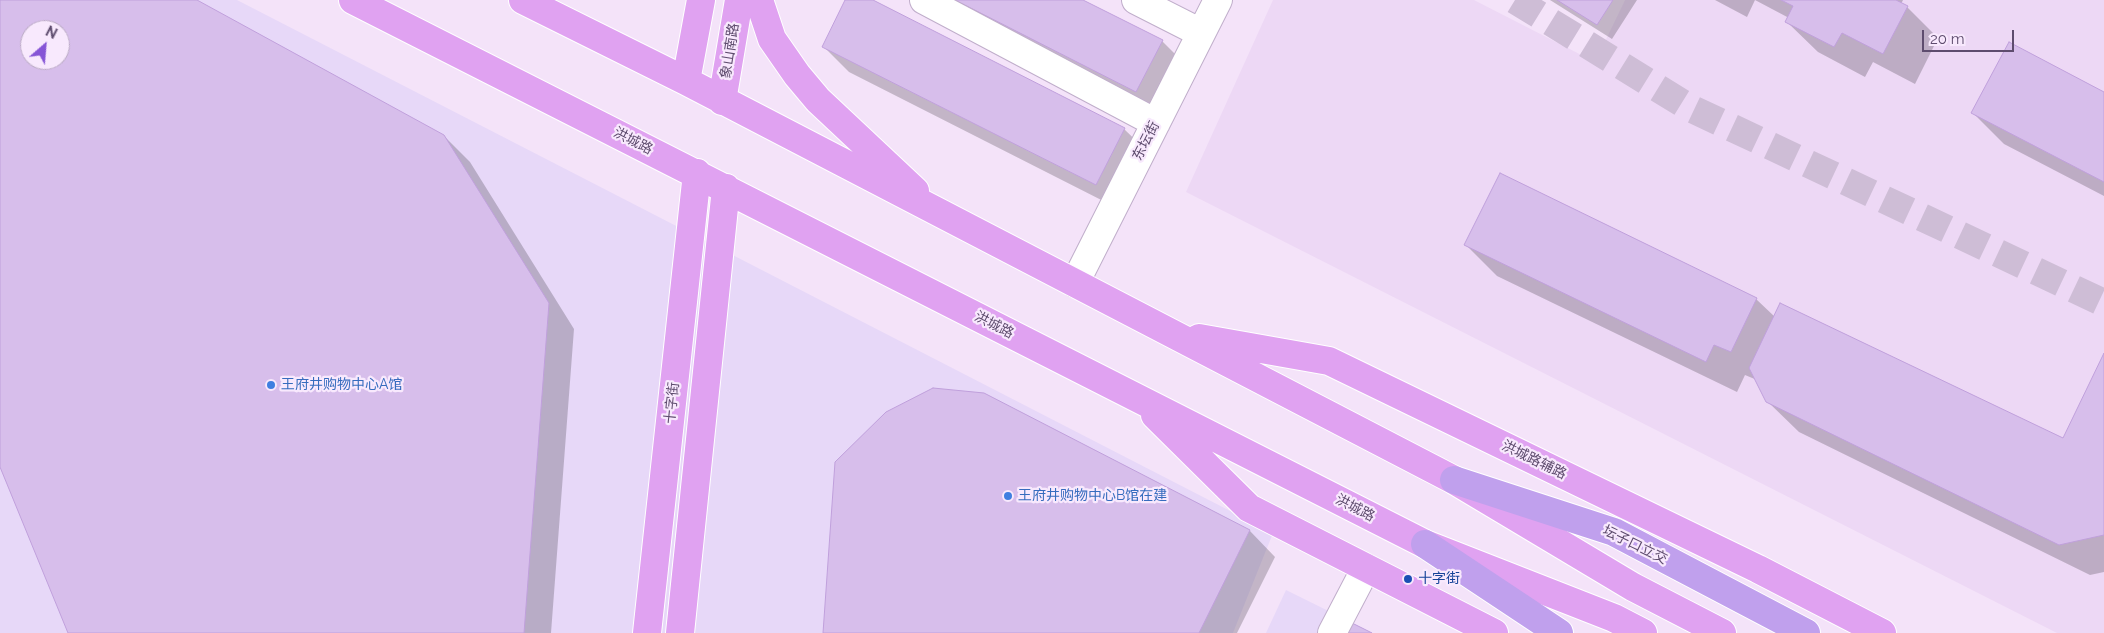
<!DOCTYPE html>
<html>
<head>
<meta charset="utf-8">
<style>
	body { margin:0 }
	#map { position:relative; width:2104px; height:633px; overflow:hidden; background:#f4e3f9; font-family:Raleway,sans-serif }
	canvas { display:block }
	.north { position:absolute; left:20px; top:20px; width:50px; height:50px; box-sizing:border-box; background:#f8e9fd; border:1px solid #baaac4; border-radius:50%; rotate:27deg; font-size:14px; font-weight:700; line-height:20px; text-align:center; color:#5e4c6e }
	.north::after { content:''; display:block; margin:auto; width:18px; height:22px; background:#8655d6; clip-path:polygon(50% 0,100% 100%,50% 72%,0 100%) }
	.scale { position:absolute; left:1922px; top:30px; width:92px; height:22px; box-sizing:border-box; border:2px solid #5e4c6e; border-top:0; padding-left:6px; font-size:15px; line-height:18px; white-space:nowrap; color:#5e4c6e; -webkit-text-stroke:4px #f8e9fd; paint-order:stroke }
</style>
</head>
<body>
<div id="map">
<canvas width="2104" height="633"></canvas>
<div class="north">N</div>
<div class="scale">20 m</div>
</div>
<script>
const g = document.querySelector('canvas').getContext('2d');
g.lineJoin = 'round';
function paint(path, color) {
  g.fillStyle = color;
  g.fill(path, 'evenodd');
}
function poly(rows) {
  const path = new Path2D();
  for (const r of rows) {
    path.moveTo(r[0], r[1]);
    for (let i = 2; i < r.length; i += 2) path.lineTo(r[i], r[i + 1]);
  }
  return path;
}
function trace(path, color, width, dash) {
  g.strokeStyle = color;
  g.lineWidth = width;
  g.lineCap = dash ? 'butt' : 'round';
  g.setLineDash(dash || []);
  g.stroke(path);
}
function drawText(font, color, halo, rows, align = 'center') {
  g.font = font + ' Raleway,"Noto Sans SC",sans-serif';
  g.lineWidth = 4.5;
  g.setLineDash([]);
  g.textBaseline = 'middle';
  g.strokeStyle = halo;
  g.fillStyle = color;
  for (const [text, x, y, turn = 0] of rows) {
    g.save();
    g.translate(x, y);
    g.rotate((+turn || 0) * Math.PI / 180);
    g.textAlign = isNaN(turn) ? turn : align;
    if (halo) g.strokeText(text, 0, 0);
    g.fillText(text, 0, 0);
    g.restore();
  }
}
paint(poly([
	[1273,0,1474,0,1595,62,1625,0,2104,0,2104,633,2057,633,1186,192]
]), '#edd8f5');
paint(poly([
	[0,0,237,0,1273,533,1233,633,0,633],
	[30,30,60,30,60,60,30,60],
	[1286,590,1373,633,1266,633]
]), '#e7d8f8');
paint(poly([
	[0,0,195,0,444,136,470,162,574,329,551,633,69,633,0,464],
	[30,30,60,30,60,60,30,60],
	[847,0,871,0,1124,129,1150,154,1121,210,849,72,823,46],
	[933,0,1081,0,1162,41,1188,67,1162,117],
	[1550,0,1637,0,1612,39],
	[1715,0,1903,0,1901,4,1907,7,1938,38,1915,84,1873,62,1865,77,1818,52,1787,22,1789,18,1755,0,1747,17],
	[2104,93,2104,196,2004,144,1973,113],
	[1466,245,1756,299,1775,317,2064,440,2104,355,2104,572,2090,575,1799,432,1767,401,1757,380,1745,375,1737,392,1497,276],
	[984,395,1250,531,1275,557,1237,633,824,633]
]), '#0003');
const building = poly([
	[0,0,197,0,444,135,549,303,524,633,68,633,0,467,0,0],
	[30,30,60,30,60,60,30,60,30,30],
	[845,0,873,0,1125,128,1096,185,822,47,845,0],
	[955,0,1083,0,1163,40,1136,92,955,0],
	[1557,0,1613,0,1597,25,1557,0],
	[1781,0,1896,0,1908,6,1883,54,1842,33,1834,47,1785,22,1793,6,1781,0],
	[2009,42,2104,92,2104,182,1971,113,2009,42],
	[1500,173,1757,298,1731,352,1714,345,1706,362,1464,245,1500,173],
	[1780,303,2063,438,2104,353,2104,535,2059,545,1766,402,1749,368,1780,303],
	[933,388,984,393,1250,530,1199,633,823,633,835,462,886,412,933,388],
	[1344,619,1372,633,1338,633,1344,619]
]);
paint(building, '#d7beeb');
trace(building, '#c0a0dc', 1);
trace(poly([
	[1515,0,1690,108,2104,303]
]), '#cebdd6', 28, [28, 14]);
const minor = poly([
	[924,0,1156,123],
	[1136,0,1201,33],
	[1075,283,1218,0],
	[1332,633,1366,568]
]);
const major = poly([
	[353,0,1425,544,1614,618,1643,633],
	[523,0,686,81,1454,480,1633,587,1722,633],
	[759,0,772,39,797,75,818,100,915,191],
	[686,81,701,0],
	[722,101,739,0],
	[1199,338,1329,361,1758,569,1882,633],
	[1155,415,1249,508,1494,633],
	[647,633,697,173],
	[680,633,726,188]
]);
const highway = poly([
	[1454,480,1614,532,1806,633],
	[1425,544,1559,633]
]);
trace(minor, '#c0aecb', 30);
trace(major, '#fff', 30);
trace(highway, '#fff', 30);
trace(minor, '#fff', 28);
trace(major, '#e0a2f1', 28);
trace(highway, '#c0a0ed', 28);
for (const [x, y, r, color] of [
	[271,385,5,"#3f7fe0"],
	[1008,496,5,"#3f7fe0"],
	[1408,579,5,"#1a4fb4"]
]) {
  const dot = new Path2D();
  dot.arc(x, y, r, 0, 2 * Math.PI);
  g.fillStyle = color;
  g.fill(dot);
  trace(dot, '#f8e9fd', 2);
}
drawText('14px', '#5e4c6e', '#f8e9fd', [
	["象山南路",730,51,-81],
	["洪城路",633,141,27],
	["东坛街",1146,141,-63],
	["洪城路",994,325,27],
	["十字街",672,403,-84],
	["洪城路辅路",1534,460,26],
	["洪城路",1355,508,27],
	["坛子口立交",1635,545,26]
]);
drawText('14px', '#366cbe', '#f8e9fd', [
	["王府井购物中心A馆",281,385],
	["王府井购物中心B馆在建",1018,496]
], 'left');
drawText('14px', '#164399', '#f8e9fd', [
	["十字街",1418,579]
], 'left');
</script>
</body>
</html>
